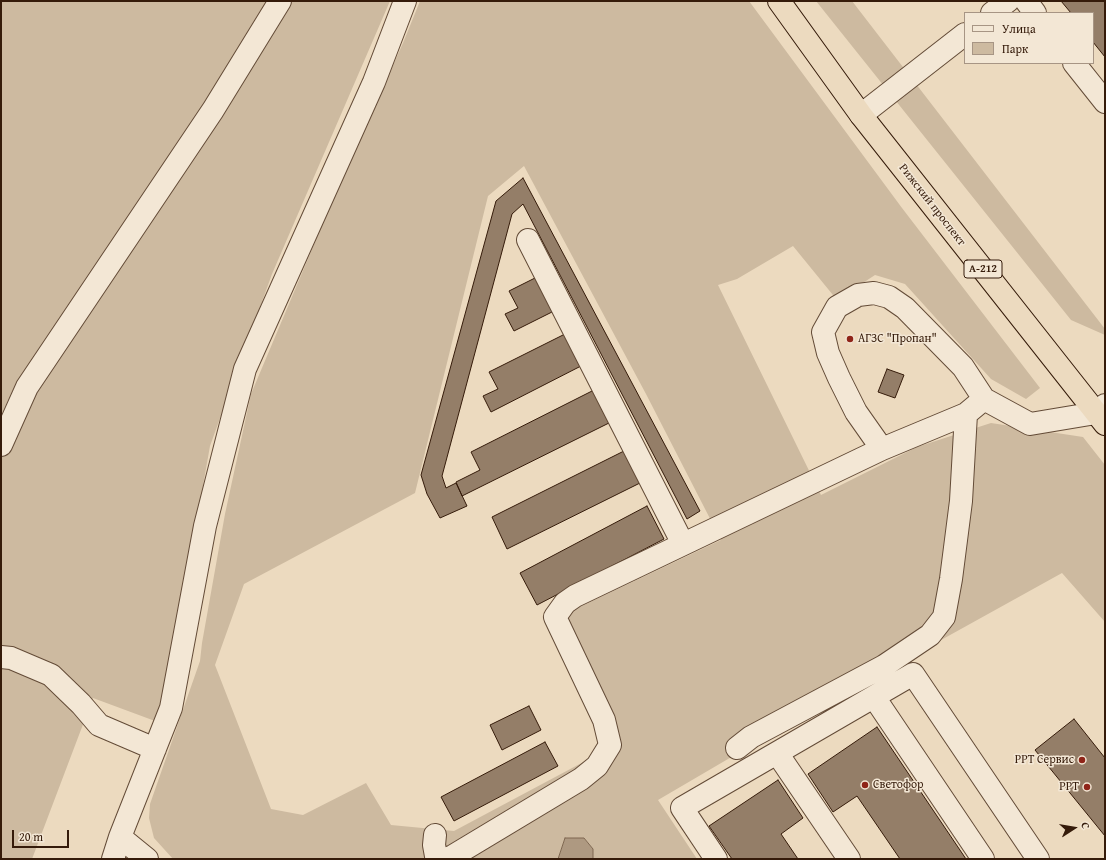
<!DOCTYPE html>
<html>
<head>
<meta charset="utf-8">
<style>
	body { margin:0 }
	#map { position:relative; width:1106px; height:860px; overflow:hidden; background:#ecdabf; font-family:"Gentium Book Plus",serif }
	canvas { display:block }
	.frame { position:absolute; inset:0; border:2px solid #351b0a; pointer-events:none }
	.legend { position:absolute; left:964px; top:12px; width:130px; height:52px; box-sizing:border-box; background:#f3e7d5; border:1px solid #a79584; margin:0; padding:5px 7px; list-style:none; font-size:12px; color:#351b0a }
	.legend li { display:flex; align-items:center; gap:8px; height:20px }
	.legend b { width:20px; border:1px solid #a79584 }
	.north { position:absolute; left:1054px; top:808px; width:40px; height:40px; -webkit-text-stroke:3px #f3e7d5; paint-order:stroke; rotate:78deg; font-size:11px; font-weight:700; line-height:16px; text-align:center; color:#351b0a }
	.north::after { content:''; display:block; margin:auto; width:14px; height:18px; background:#351b0a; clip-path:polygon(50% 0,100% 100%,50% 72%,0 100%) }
	.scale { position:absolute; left:12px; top:830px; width:57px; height:18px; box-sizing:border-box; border:2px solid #351b0a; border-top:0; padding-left:5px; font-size:12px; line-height:14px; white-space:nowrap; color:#351b0a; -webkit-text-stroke:3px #f3e7d5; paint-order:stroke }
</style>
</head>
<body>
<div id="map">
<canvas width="1106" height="860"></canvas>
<div class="frame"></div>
<ul class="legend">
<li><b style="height:5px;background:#f3e7d5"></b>Улица</li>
<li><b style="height:11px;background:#cdbaa0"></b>Парк</li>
</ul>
<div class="north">С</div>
<div class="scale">20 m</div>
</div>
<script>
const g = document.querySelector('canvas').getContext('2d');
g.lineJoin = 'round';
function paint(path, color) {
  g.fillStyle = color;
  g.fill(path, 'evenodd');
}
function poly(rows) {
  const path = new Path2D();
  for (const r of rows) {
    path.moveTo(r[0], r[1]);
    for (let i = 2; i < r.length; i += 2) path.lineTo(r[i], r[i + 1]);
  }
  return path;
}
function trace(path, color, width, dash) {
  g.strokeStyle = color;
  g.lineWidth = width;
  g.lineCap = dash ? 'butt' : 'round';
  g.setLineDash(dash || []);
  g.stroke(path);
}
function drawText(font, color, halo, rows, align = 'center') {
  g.font = font + ' "Gentium Book Plus",serif';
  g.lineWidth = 3;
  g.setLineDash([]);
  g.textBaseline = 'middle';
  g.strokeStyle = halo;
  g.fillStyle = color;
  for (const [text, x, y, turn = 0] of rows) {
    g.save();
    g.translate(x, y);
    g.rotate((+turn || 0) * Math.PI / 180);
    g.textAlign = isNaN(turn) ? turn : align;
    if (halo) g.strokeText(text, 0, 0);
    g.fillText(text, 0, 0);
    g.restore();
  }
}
paint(poly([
	[1,1,390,1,272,274,210,446,167,689,155,721,93,698,32,859,1,859],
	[420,1,749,1,902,208,1040,388,1026,399,991,379,905,284,875,275,837,300,793,246,737,279,718,285,821,495,917,447,991,423,1083,437,1105,465,1105,622,1062,573,757,742,658,800,697,859,593,859,593,849,584,838,565,838,558,859,173,859,154,838,149,818,150,804,200,661,202,643,225,514,251,394,342,178,403,43],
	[524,166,646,394,721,540,546,623,580,692,601,743,589,759,454,831,391,825,366,783,303,815,271,809,215,665,244,584,415,493,488,196],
	[816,1,852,1,1105,329,1105,335,1071,320]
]), '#cdbaa0');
const water = poly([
	[565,838,584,838,593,849,593,859,558,859,565,838]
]);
paint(water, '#ae9981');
trace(water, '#7e6751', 1);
const building = poly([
	[1061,1,1105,1,1105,57,1093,42,1093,13,1071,13,1061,1],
	[523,178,700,511,687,519,523,204,512,214,442,476,446,488,456,483,467,506,440,518,427,494,421,475,496,201,523,178],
	[537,277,554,311,514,331,505,314,518,308,509,291,537,277],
	[565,334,581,366,491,412,483,396,498,389,489,372,565,334],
	[887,369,904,375,895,398,878,392,887,369],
	[596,389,613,421,462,496,456,482,480,470,471,452,596,389],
	[624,451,640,483,507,549,492,517,624,451],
	[647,506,664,539,537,605,520,573,647,506],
	[529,706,541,730,502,750,490,725,529,706],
	[1074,719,1105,758,1105,836,1035,750,1074,719],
	[877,727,966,859,900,859,857,796,833,812,808,774,877,727],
	[545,742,558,766,454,821,441,797,545,742],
	[778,780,803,818,781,834,798,859,732,859,709,826,778,780]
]);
paint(building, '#947e68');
trace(building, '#351b0a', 1);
const minor = poly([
	[1026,1,1035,13],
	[992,13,1008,1],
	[1074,63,1105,102],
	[861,115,965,34],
	[528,240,683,544],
	[1,445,27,387,213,110,280,1],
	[882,449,856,412,839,378,828,353,823,332,837,307,858,295,874,293,889,297,905,308,963,367,984,399],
	[1,657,11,658,51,675,81,704,99,725,155,749],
	[874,697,983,859],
	[737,748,751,737,884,666,930,635,944,617,951,579,961,501,966,414],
	[777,753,849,859],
	[435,835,434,845,436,856,443,859],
	[120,837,147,859],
	[113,859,120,837,171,708,205,526,245,369,374,82,405,1],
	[446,859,453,856,581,779,597,766,610,745,604,720,555,617,565,603,575,596,882,449,966,414,984,399,1030,424,1096,413,1105,405],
	[716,859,682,808,913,674,1038,859]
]);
const highway = poly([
	[779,1,861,115,1105,424]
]);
trace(minor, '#634b37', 24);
trace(highway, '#351b0a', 24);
trace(minor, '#f3e7d5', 22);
trace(highway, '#ecdabf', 22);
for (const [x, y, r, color] of [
	[850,339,4,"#8f2418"],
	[1082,760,4,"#8f2418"],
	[865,785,4,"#8f2418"],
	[1087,787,4,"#8f2418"]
]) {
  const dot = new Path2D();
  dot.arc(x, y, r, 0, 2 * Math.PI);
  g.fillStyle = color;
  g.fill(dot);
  trace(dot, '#f3e7d5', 1.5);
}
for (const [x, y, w] of [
	[983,269,38]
]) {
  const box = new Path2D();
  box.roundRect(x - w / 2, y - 9, w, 18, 3);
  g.fillStyle = '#f3e7d5';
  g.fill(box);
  trace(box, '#351b0a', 1);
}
drawText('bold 11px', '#351b0a', null, [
	["А-212",983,269]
]);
drawText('12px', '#351b0a', '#f3e7d5', [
	["Рижский проспект",932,205,52]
]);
drawText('12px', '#351b0a', '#f3e7d5', [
	["АГЗС \"Пропан\"",858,339],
	["РРТ Сервис",1074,760,"right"],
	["Светофор",873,785],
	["РРТ",1079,787,"right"]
], 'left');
</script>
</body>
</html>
